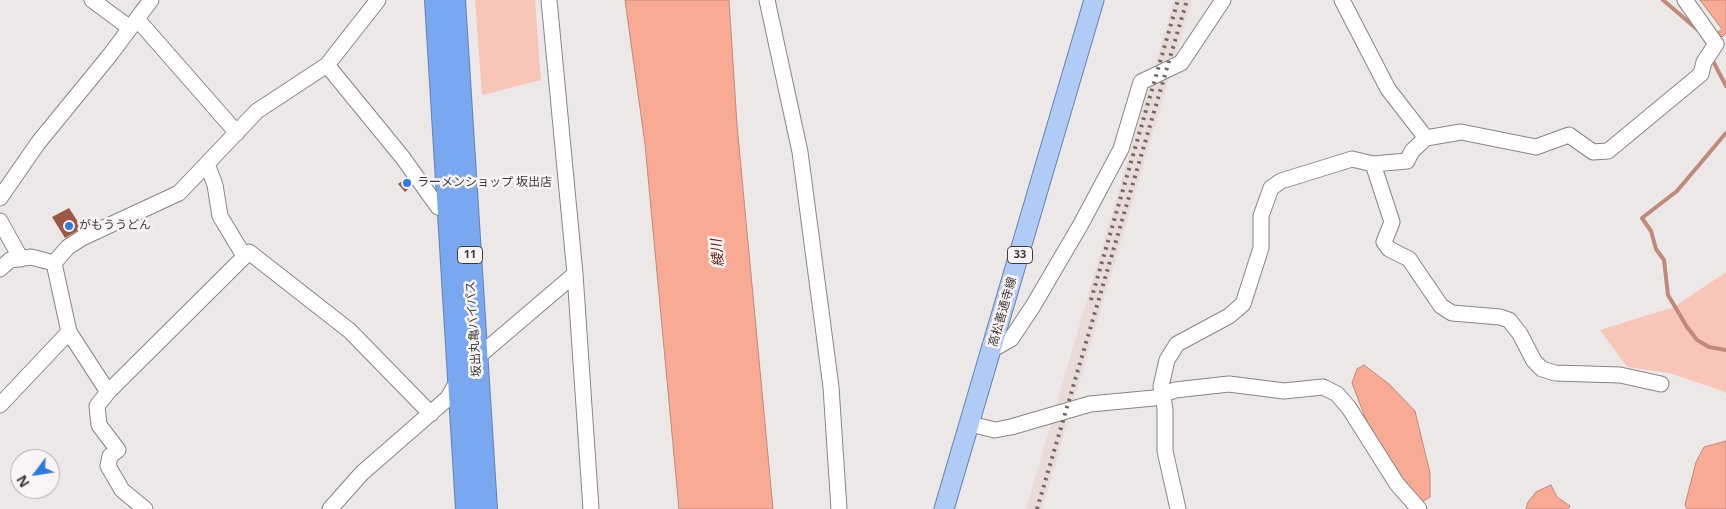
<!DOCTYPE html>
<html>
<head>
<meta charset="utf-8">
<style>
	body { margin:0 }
	#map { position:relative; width:1726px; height:509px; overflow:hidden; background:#ece8e7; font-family:"Open Sans",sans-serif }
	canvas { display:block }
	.north { position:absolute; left:10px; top:449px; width:50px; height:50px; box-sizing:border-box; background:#faf5f4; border:1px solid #aeabaa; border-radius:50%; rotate:239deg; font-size:14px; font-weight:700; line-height:20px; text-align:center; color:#3d3b3a }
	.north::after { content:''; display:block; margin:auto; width:18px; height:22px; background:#2f79e5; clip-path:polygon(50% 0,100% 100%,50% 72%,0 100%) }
</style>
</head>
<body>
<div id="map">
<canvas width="1726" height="509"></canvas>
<div class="north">N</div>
</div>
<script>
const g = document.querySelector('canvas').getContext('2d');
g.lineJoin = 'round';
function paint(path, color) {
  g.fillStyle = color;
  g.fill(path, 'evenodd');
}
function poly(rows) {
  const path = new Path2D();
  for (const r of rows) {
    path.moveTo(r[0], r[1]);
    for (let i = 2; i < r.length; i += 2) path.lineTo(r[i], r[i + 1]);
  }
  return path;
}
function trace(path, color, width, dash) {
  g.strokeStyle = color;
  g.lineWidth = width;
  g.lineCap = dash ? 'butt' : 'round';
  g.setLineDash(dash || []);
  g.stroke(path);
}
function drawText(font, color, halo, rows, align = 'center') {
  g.font = font + ' "Open Sans","Noto Sans JP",sans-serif';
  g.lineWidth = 5;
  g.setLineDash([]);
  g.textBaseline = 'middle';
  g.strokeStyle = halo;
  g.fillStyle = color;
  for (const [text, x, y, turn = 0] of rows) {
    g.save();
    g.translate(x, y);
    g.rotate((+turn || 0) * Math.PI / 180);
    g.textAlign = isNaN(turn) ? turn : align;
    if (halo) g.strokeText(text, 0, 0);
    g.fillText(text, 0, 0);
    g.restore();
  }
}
paint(poly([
	[1174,0,1192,0,1042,509,1026,509]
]), '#e8dbd8');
paint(poly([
	[475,0,535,0,541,80,482,95],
	[1726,272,1726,393,1720,390,1669,373,1627,367,1600,330,1674,307]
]), '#f8c6b8');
const water = poly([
	[625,0,729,0,737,125,773,509,679,509,645,144,625,0],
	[1700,0,1726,0,1726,33,1722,37,1718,32,1722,29,1700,0],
	[1364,365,1389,384,1415,411,1430,473,1430,497,1422,502,1391,466,1376,440,1365,417,1352,383,1357,369,1364,365],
	[1726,441,1726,509,1687,509,1685,505,1696,462,1704,447,1726,441],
	[1551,485,1557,497,1570,506,1568,509,1526,509,1528,502,1536,492,1551,485]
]);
paint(water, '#f8aa95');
trace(water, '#c0897a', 1);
trace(poly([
	[1663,0,1698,30],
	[1712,59,1726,86],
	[1726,133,1677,191,1642,218,1651,231,1656,249,1664,260,1668,295,1687,327,1697,340,1709,347,1726,350]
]), '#c0897a', 4);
paint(poly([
	[406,178,411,186,405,192,398,184],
	[69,208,82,228,65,238,52,217]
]), '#9d5745');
const minor = poly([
	[92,0,130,28],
	[549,0,575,274,591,509],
	[767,0,800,152,831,387,839,509],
	[137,19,237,133],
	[327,65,403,158,438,207],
	[1426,138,1461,132,1536,147,1569,135,1593,152,1608,151,1701,74,1704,62,1716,44,1685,0],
	[207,164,215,185,220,216,244,256],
	[1373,164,1392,222,1384,242,1389,249,1409,259,1441,306,1452,313,1500,317,1509,320,1520,334,1534,361,1542,369,1555,373,1620,375,1661,384],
	[0,198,38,143,110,55,151,0],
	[0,221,21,259],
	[54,263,68,247,82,238,179,193,257,111,327,65,378,0],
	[54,263,69,332,108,392,97,406,99,425,118,450,110,456,108,466,122,490,145,509],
	[0,269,10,260,31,257,54,263],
	[993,349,1011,339,1033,306,1081,224,1121,149,1141,82,1181,63,1223,0],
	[474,360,575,274],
	[108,392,249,252,350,331,431,414],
	[0,405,69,332],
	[970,424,995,430,1011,427,1090,404,1154,398,1175,390,1229,384,1284,391,1323,387,1337,394,1349,408,1397,484,1419,509],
	[330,509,362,473,448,398,458,380],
	[1178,509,1165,451,1165,409,1161,386,1167,360,1177,344,1229,316,1243,304,1261,248,1261,216,1271,188,1281,181,1352,159,1373,164,1407,161,1412,151,1426,138,1388,89,1342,0]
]);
const major = poly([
	[944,509,1094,0]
]);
const highway = poly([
	[436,0,467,509],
	[454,0,486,509]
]);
trace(minor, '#898584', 17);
trace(major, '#6482b0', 21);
trace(highway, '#6482b0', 24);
trace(minor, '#fff', 15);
trace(major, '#afcbf6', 19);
trace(highway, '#79a8f0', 22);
trace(poly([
	[1091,300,1178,0],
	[1037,509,1187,0]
]), '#6d6b6a', 4, [2.5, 5]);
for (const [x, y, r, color] of [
	[407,183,5,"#2f79e5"],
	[69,226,5,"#2f79e5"]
]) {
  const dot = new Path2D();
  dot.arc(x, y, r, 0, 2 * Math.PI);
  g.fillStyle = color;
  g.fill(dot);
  trace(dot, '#faf5f4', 2);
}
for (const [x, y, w] of [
	[470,255,25],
	[1020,255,25]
]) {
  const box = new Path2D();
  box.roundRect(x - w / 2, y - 8.5, w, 17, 4);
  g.fillStyle = '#faf5f4';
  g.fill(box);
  trace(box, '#3d3b3a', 1);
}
drawText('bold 11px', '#3d3b3a', null, [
	["11",470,255],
	["33",1020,255]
]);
drawText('12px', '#3d3b3a', '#faf5f4', [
	["ラーメンショップ 坂出店",417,183],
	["がもううどん",79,226]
], 'left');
drawText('12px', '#3d3b3a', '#faf5f4', [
	["高松善通寺線",1003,312,-74],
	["坂出丸亀バイパス",474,329,-94]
]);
drawText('italic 14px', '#5d1a08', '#faf5f4', [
	["綾川",718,253,-95]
]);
</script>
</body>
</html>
